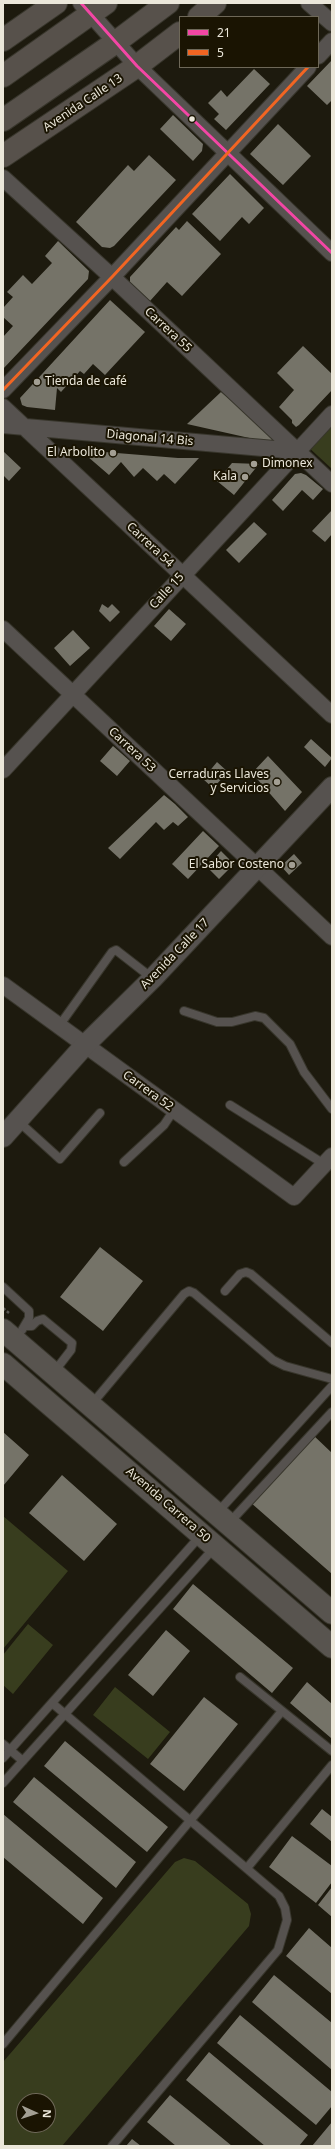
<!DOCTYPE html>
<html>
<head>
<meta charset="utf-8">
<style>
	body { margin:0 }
	#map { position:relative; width:335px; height:2149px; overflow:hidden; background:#1d1a0e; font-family:"Noto Sans",sans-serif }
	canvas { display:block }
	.frame { position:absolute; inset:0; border:4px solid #ebe7da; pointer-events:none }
	.legend { position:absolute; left:179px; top:16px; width:140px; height:52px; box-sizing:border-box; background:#1a1402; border:1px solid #6e6858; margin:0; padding:5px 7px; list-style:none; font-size:12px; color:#ebe7da }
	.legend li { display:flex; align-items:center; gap:8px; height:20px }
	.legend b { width:20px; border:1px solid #6e6858 }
	.north { position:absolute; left:16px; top:2093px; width:40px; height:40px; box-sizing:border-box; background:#1a1402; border:1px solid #6e6858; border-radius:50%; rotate:93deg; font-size:11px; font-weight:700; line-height:16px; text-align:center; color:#ebe7da }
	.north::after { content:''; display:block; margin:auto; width:14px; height:18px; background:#a39f93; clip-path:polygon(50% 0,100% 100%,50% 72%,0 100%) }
</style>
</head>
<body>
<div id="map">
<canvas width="335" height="2149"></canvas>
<div class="frame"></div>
<ul class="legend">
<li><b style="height:5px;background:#f346a5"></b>21</li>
<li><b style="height:5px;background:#f26522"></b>5</li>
</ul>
<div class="north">N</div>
</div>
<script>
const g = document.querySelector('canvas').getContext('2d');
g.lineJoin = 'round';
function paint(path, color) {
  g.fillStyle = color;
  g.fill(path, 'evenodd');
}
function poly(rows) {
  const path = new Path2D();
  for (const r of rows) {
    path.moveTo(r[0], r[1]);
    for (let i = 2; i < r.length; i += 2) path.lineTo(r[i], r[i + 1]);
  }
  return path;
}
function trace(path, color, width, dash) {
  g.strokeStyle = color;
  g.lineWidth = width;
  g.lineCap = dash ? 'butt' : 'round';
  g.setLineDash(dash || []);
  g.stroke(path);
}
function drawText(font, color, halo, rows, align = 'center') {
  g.font = font + ' "Noto Sans",sans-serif';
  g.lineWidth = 4;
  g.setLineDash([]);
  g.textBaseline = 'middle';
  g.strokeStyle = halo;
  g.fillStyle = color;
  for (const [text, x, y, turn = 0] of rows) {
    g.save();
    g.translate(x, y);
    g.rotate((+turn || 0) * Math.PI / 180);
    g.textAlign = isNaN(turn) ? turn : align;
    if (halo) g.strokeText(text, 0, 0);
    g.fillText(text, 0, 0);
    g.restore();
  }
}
paint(poly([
	[332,417,332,469,305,444],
	[3,1516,68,1571,3,1649],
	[28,1624,53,1645,13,1694,3,1685,3,1655],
	[115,1687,170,1732,148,1759,93,1715],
	[184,1858,195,1861,248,1904,251,1914,249,1926,62,2146,5,2146,3,2144,3,2062,175,1862],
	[24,2101,48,2101,48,2125,24,2125]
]), '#383d1e');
paint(poly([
	[332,60,332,100,327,105,307,86],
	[254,69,270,84,226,130,214,119,219,114,208,103,221,90,227,97],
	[173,115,203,144,202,151,193,161,160,129],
	[278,124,311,156,283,185,250,154],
	[149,155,176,180,114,246,110,248,102,247,76,222,128,165,134,171],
	[230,174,264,208,249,224,242,217,220,241,192,214],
	[187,221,221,254,182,296,167,282,150,301,130,282,130,277,176,227,179,230],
	[58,241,89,271,88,279,3,369,3,337,13,326,3,317,3,308,13,297,7,292,23,275,32,284,52,263,45,256],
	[110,300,145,332,105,375,93,364,84,374,80,371,61,392,57,388,55,410,27,407,22,405,20,398],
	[303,346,332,374,332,390,299,425,296,427,292,423,292,420,279,407,294,390,277,373],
	[221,392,285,446,187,424],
	[80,450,178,458,199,458,175,484,164,474,157,481,143,468,134,477,121,462,109,475],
	[3,451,21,468,9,481,3,475],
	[232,463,259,464,234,495,217,481],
	[301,473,306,475,323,489,313,500,302,490,283,511,272,500,295,474],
	[332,510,332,534,325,542,312,531],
	[254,522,267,534,239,563,226,550],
	[102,604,108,608,112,604,120,612,110,622,99,611],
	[169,609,186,624,171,641,154,626],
	[73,630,90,648,70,666,54,648],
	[311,739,332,758,325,767,304,747],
	[113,746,130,761,117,776,100,761],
	[268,756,302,792,285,811,252,773],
	[217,762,228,772,213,788,203,779],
	[164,795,175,804,158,821,175,804,188,817,178,826,173,822,164,830,156,822,120,859,108,848],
	[203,831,219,846,188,879,172,864],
	[221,851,234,864,219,879,207,867],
	[294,854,302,863,289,875,281,866],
	[100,1247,143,1281,103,1331,60,1297],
	[3,1432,29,1455,3,1486],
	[312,1434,332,1453,332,1574,250,1502],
	[62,1475,117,1524,84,1561,29,1513],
	[193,1584,293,1668,272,1693,173,1609],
	[166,1630,190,1651,153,1696,128,1675],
	[307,1682,332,1704,331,1738,290,1703],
	[204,1697,238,1724,184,1791,150,1764],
	[65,1741,168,1827,147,1852,44,1766],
	[34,1777,136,1862,116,1888,13,1802],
	[322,1809,332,1817,332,1842,310,1824],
	[3,1814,103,1898,83,1924,3,1857],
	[292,1836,332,1866,332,1882,316,1903,269,1867],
	[332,1887,332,1917,318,1905],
	[309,1928,332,1948,332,1994,286,1956],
	[274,1975,332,2023,332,2070,252,2002],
	[240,2015,332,2092,332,2106,316,2125,217,2043],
	[209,2052,308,2135,299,2146,265,2146,186,2080],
	[170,2095,232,2146,176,2146,147,2122],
	[332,2122,332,2146,312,2146],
	[132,2139,141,2146,126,2146]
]), '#757368');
const service = poly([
	[184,1011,217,1022,232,1022,255,1016,264,1018,290,1044,304,1072,332,1109],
	[59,1026,112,952,116,950,152,978],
	[230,1105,324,1164],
	[18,1121,60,1159,100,1113],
	[124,1162,164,1125,174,1110],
	[3,1287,29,1311,29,1318,22,1330],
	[225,1291,240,1274,246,1272,251,1274,332,1343],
	[25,1326,32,1326,37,1321,43,1319,72,1343,71,1350,54,1372],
	[91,1405,184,1294,189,1291,194,1293,273,1360,285,1366,332,1379],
	[217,1513,332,1386],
	[229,1523,332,1412],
	[240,1677,332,1751],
	[52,1703,279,1896,285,1908,287,1920,278,1950,112,2146],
	[3,1744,23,1761],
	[3,1758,201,1535],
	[3,1783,215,1547],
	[247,1868,332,1765],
	[3,2044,282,1711]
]);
const minor = poly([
	[81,3,137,66,332,253],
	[309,3,332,23],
	[318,56,332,41],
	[3,178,112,277,332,484],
	[3,390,112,277,308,67],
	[3,407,332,715],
	[3,425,297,451],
	[3,629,332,937],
	[3,770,332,414],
	[3,985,294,1197,332,1156]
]);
const tertiary = poly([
	[3,1137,85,1045,153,978,332,787]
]);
const secondary = poly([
	[3,1330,332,1613],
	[3,1364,332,1647]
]);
const primary = poly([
	[199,17,215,3],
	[3,40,56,3],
	[3,76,106,3],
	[3,120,116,42,168,3],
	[3,156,137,66,180,33]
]);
trace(service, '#38362c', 10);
trace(minor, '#38362c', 18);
trace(tertiary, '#38362c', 22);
trace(secondary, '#38362c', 24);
trace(primary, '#38362c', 24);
trace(poly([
	[3,1308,9,1313]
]), '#585651', 2.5, [3, 2]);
trace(service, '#56524f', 8);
trace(minor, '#56524f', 16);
trace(tertiary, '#56524f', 20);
trace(secondary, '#58544f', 22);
trace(primary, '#57514b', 22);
trace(poly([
	[81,3,137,66,332,253]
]), '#f346a5', 3);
trace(poly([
	[3,390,112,277,308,67]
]), '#f26522', 3);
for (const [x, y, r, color] of [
	[192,119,3.5,"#ebe7da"],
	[37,382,4,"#a39f93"],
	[113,453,4,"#a39f93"],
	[254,464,4,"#a39f93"],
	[245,477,4,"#a39f93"],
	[277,782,4,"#a39f93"],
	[292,865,4,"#a39f93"]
]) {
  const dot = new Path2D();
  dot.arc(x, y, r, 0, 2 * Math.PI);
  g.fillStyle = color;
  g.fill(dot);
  trace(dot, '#1a1402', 1.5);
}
drawText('12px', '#ebe7da', '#1a1402', [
	["Avenida Calle 13",83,103,-34],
	["Carrera 55",168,330,43],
	["Diagonal 14 Bis",150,438,5],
	["Carrera 54",150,545,43],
	["Calle 15",167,591,-47],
	["Carrera 53",132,750,43],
	["Avenida Calle 17",175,954,-46],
	["Carrera 52",148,1091,36],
	["Avenida Carrera 50",168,1505,41]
]);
drawText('12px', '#ebe7da', '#1a1402', [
	["Tienda de café",45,382,"left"],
	["El Arbolito",105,453],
	["Dimonex",262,464,"left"],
	["Kala",237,477],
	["Cerraduras Llaves",269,775],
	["y Servicios",269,789],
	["El Sabor Costeno",284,865]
], 'right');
</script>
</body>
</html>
